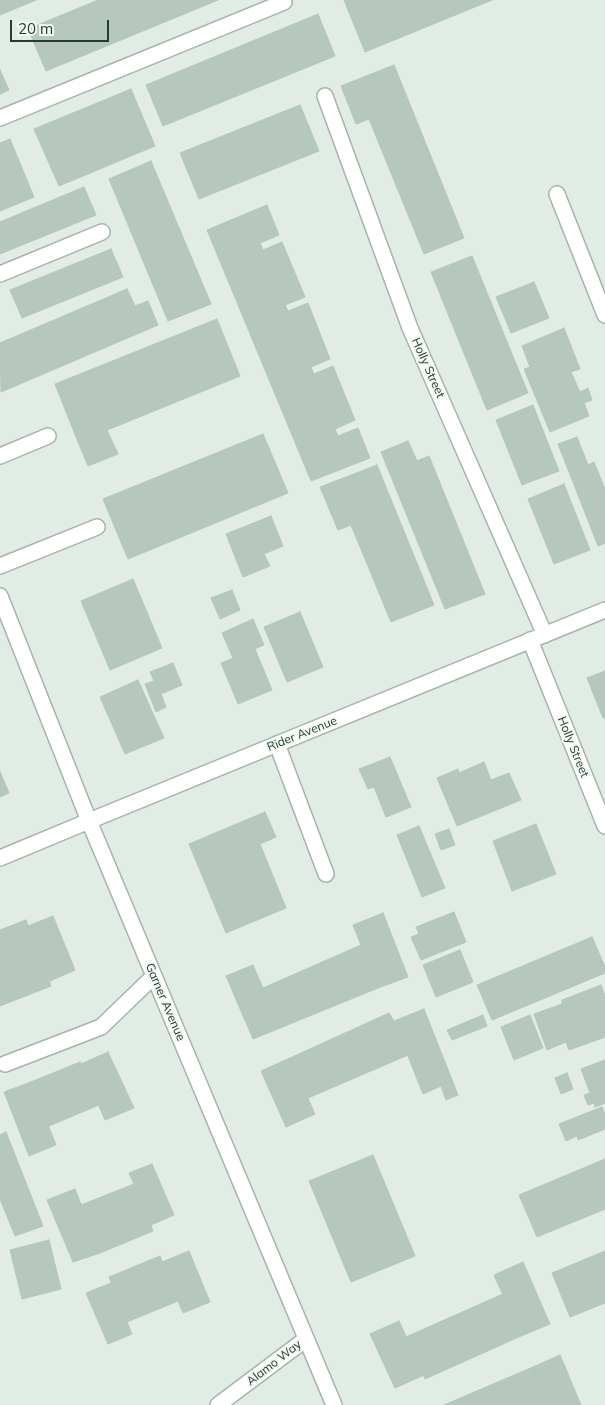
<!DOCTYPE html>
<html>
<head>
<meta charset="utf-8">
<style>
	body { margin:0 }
	#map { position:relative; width:605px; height:1405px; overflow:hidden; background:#e1ece5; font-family:Mulish,sans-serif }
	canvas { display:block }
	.scale { position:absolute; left:10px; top:20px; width:99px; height:22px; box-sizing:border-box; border:2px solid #213d2f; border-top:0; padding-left:6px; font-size:15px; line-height:18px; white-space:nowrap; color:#213d2f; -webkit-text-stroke:4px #f2f8f4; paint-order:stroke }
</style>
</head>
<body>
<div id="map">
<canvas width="605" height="1405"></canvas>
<div class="scale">20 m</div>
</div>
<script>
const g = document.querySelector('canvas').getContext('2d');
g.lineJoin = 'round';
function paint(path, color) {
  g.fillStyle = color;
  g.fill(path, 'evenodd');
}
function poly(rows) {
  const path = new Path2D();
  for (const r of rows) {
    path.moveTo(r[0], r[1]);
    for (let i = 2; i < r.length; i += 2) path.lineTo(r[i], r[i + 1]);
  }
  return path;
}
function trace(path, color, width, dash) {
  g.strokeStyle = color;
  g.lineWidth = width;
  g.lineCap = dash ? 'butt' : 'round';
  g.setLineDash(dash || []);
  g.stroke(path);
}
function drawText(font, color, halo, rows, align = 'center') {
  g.font = font + ' Mulish,sans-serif';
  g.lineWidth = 4;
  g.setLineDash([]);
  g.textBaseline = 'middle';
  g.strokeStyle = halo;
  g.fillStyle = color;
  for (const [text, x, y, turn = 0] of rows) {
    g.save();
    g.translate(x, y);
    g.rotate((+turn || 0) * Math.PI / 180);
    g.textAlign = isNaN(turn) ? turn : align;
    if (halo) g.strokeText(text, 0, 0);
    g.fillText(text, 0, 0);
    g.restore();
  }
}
const building = poly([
	[0,0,36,0,0,15,0,0],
	[98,0,218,0,46,71,28,29,98,0],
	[344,0,492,0,365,52,344,0],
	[318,14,335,56,163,126,146,85,318,14],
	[394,65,464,238,424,254,369,119,356,124,341,86,394,65],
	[0,70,9,90,0,94,0,70],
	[131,89,155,146,59,186,34,129,131,89],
	[300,105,319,151,199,199,180,153,300,105],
	[10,139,34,197,0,211,0,143,10,139],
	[151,161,211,304,168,321,109,179,151,161],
	[84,187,96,215,0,254,0,222,84,187],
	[267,205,279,235,260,243,263,250,282,242,305,297,285,305,288,311,308,303,330,359,311,367,314,374,333,366,355,420,335,429,338,436,358,428,370,458,311,481,207,230,267,205],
	[111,249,123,277,22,318,10,290,111,249],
	[472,256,528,393,487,410,431,272,472,256],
	[534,282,549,318,511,333,496,297,534,282],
	[127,289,135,306,148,301,158,325,1,392,0,343,127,289],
	[217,319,240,376,78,442,55,384,217,319],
	[564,328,580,369,571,372,580,392,588,388,592,400,584,403,589,416,550,432,524,369,530,367,522,346,564,328],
	[533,405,559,471,522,485,496,420,533,405],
	[107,430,118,454,88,466,78,442,107,430],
	[263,434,288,493,128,559,103,499,263,434],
	[577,437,588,465,594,462,605,489,605,543,598,546,558,444,577,437],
	[408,441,417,461,429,456,485,594,445,609,381,452,408,441],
	[377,465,434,605,391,622,351,525,338,530,320,487,377,465],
	[564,484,590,550,554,564,528,499,564,484],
	[271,516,283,546,264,554,270,566,243,577,226,534,271,516],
	[133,579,162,648,110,670,81,601,133,579],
	[232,590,240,610,220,619,211,598,232,590],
	[300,612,323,667,287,682,264,627,300,612],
	[253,619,264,645,233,658,222,633,253,619],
	[255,649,272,690,238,704,221,663,255,649],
	[173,663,182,685,161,694,166,707,156,712,145,684,154,681,150,672,173,663],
	[605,671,605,718,603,718,587,678,605,671],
	[138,680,164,738,125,754,100,697,138,680],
	[390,757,411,807,386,817,374,787,368,789,359,769,390,757],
	[484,762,491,780,509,773,521,800,457,826,437,778,458,769,459,773,484,762],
	[0,772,9,793,0,797,0,772],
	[265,812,276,837,260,844,286,908,226,933,189,844,265,812],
	[536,824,556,874,512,891,493,841,536,824],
	[419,826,445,888,422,897,397,835,419,826],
	[449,829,455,845,441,850,435,834,449,829],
	[454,912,466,942,421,960,411,937,419,934,416,927,454,912],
	[383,913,408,977,378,988,353,925,383,913],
	[53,916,75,970,50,981,28,926,53,916],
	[26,920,51,986,0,1006,0,930,26,920],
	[592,937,605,967,605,973,492,1020,477,985,592,937],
	[361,945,378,988,280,1028,263,988,361,945],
	[460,950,473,982,436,997,423,965,460,950],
	[253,965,280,1028,253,1039,226,976,253,965],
	[601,985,605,996,605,1037,569,1050,566,1042,547,1050,534,1014,562,1004,562,1000,601,985],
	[424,1009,458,1095,446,1100,441,1086,423,1094,394,1021,424,1009],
	[389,1013,394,1021,408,1055,308,1098,290,1058,389,1013],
	[483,1015,487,1026,452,1040,447,1030,483,1015],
	[530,1015,543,1048,514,1060,501,1027,530,1015],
	[108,1052,134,1108,105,1120,81,1064,108,1052],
	[290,1058,315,1114,286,1127,261,1071,290,1058],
	[605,1060,605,1103,595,1107,594,1103,588,1105,584,1095,590,1093,581,1069,605,1060],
	[80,1062,99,1105,49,1126,31,1082,80,1062],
	[567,1073,573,1089,561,1094,555,1078,567,1073],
	[31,1082,56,1145,29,1156,4,1092,31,1082],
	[602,1107,605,1114,605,1129,578,1140,577,1136,566,1141,559,1124,602,1107],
	[6,1132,43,1226,15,1236,0,1199,0,1135,6,1132],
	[373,1155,415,1256,351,1282,309,1181,373,1155],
	[605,1159,605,1209,537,1237,519,1195,605,1159],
	[152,1164,174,1215,151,1225,129,1173,152,1164],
	[134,1184,153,1231,100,1253,81,1205,134,1184],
	[75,1189,100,1253,73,1262,47,1200,75,1189],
	[49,1240,61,1289,22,1299,10,1250,49,1240],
	[189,1251,210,1302,183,1313,162,1262,189,1251],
	[605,1251,605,1303,570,1317,552,1273,605,1251],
	[160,1256,178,1301,127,1322,109,1277,160,1256],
	[523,1262,550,1324,521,1336,494,1275,523,1262],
	[111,1283,132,1334,108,1344,86,1293,111,1283],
	[503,1294,521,1336,425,1379,406,1337,503,1294],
	[399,1321,424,1375,395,1388,370,1334,399,1321],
	[560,1355,581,1405,550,1405,533,1367,560,1355],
	[533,1367,550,1405,444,1405,533,1367]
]);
paint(building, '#b6c7bd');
trace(building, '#b3c6ba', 1);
const service = poly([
	[0,118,284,2],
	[0,274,102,232],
	[0,456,48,436],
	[0,566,97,527],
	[277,744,326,874],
	[5,1064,101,1027,154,976]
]);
const minor = poly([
	[325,96,410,328,545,635],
	[557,194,605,315],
	[530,640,605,826],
	[218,1405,306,1339],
	[334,1405,89,821,605,610]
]);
const tertiary = poly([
	[0,596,89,821,0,858]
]);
trace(service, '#a4b4ab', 18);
trace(minor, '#a4b4ab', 18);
trace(tertiary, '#a4b4ab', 18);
trace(service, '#fff', 15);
trace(minor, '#fff', 15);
trace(tertiary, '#fff', 15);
drawText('12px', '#213d2f', '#f2f8f4', [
	["Holly Street",428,368,66],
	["Rider Avenue",302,734,-22],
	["Holly Street",573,747,68],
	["Garner Avenue",165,1002,67],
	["Alamo Way",274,1363,-38]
]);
</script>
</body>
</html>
